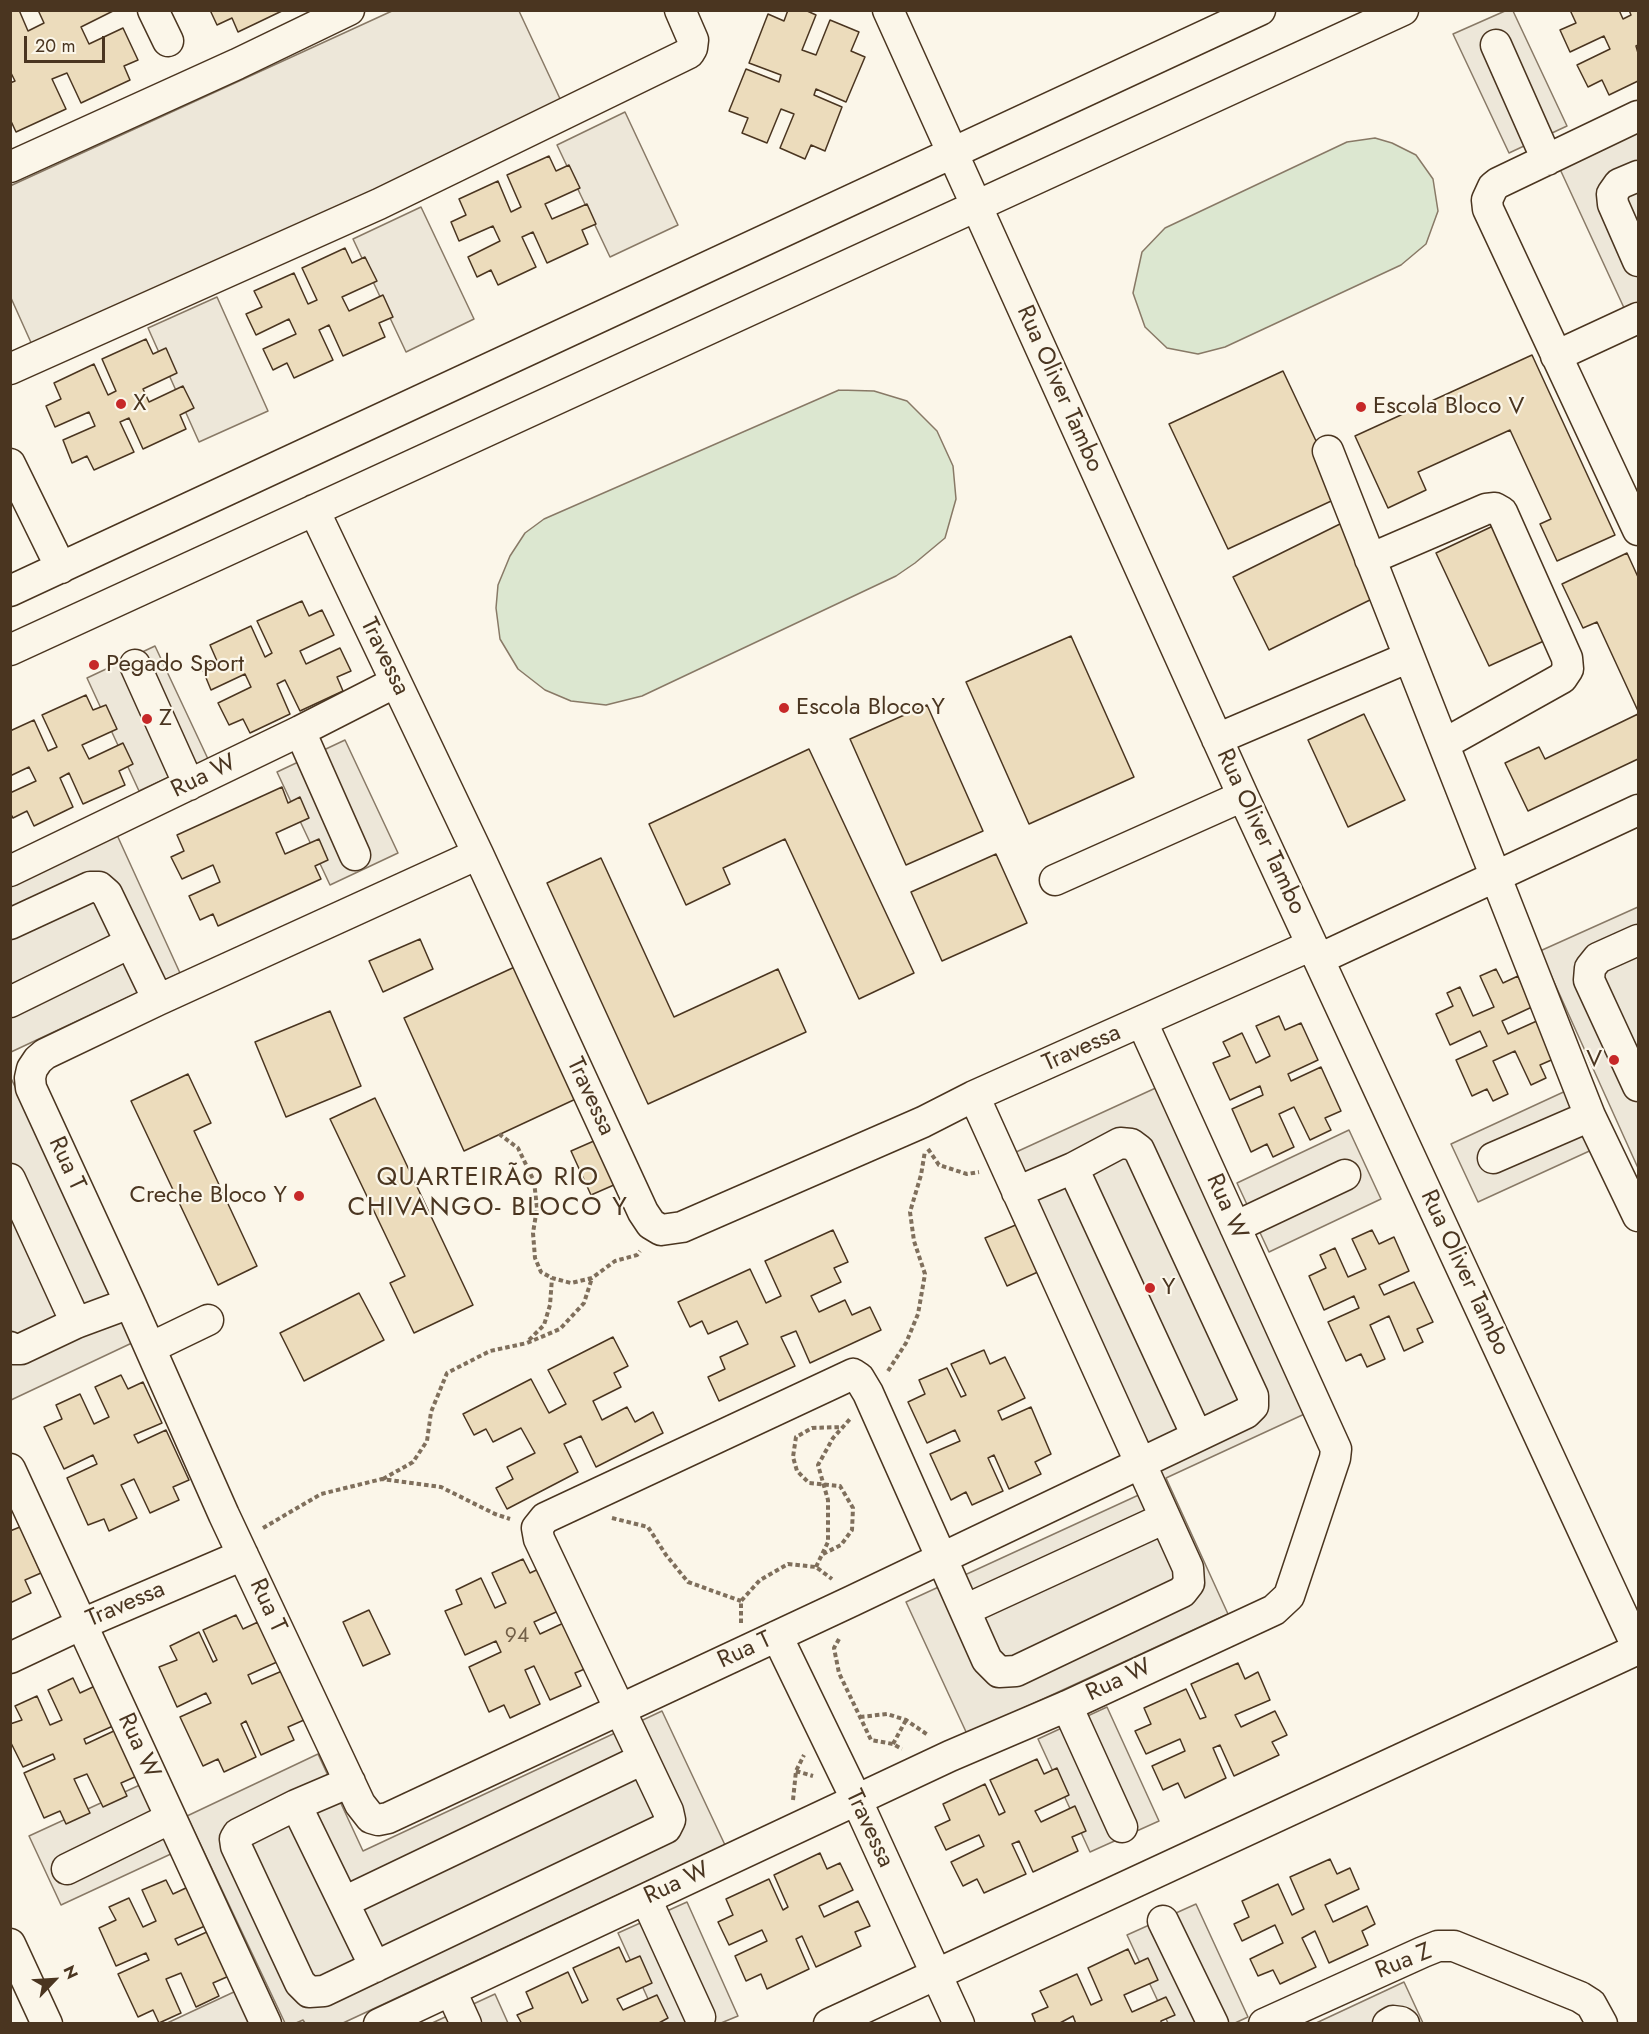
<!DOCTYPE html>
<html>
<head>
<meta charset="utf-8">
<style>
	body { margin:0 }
	#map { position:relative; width:1649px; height:2034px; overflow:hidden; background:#fbf6e9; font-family:Jost,sans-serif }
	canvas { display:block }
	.frame { position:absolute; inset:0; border:12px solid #4a3520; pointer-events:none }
	.north { position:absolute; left:24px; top:1950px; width:60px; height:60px; -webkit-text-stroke:4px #fbf6e9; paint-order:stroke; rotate:65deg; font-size:16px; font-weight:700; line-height:24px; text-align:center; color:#4a3520 }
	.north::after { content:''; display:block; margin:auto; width:21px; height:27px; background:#4a3520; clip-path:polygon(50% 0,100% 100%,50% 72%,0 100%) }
	.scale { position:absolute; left:24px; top:36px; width:81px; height:27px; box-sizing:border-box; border:3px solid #4a3520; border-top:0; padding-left:8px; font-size:18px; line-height:21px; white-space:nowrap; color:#4a3520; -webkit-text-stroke:4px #fbf6e9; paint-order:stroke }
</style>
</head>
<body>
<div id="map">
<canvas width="1649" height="2034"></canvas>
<div class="frame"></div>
<div class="north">N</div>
<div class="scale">20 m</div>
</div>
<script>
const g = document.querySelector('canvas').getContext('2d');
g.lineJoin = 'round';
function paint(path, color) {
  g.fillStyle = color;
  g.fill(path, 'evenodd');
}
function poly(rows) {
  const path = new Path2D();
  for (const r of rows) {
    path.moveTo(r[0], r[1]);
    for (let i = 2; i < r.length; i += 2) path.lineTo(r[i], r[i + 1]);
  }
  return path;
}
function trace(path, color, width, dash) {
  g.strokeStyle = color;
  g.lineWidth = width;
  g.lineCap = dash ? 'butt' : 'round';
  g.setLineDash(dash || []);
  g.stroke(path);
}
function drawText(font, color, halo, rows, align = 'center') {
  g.font = font + ' Jost,sans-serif';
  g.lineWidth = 4.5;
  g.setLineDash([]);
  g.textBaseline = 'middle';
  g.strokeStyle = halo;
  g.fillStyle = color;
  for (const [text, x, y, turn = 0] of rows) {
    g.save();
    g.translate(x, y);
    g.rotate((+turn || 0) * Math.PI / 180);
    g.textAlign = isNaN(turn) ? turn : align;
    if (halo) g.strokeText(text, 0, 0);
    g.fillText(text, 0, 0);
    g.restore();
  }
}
const green = poly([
	[1375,138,1392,143,1416,155,1433,179,1438,211,1426,244,1401,265,1225,347,1198,354,1167,348,1145,327,1133,293,1142,252,1165,228,1347,142,1375,138],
	[839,390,874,391,907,401,937,431,953,466,956,499,945,538,915,563,896,576,642,696,606,705,571,701,545,690,518,669,500,639,496,608,498,585,510,556,525,533,544,519,839,390]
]);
paint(green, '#dce7d0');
trace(green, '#887966', 1.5);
const parking = poly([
	[392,11,519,11,562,103,33,347,11,298,10,186,392,11],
	[1505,11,1513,11,1567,126,1509,153,1453,34,1505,11],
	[625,112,678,225,610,257,557,145,625,112],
	[1638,130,1638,303,1625,310,1559,167,1638,130],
	[421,207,474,319,406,352,353,239,421,207],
	[217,297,268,411,199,442,148,328,217,297],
	[155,646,208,759,139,791,87,678,155,646],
	[345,740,398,853,330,885,277,772,345,740],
	[117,835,180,973,11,1052,10,884,117,835],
	[1638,907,1638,1168,1540,951,1638,907],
	[10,1076,134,1342,11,1400,10,1400,10,1076],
	[1160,1086,1311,1411,1166,1478,1228,1614,967,1734,906,1602,1143,1493,990,1164,1160,1086],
	[1570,1089,1596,1148,1478,1202,1451,1144,1570,1089],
	[1349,1130,1381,1199,1269,1252,1237,1183,1349,1130],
	[1107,1707,1159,1821,1090,1852,1038,1739,1107,1707],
	[662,1711,725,1845,343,2023,305,2023,303,2020,296,2023,285,2023,187,1816,318,1754,363,1851,662,1711],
	[142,1784,173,1853,61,1905,29,1836,142,1784],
	[687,1902,738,2016,721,2023,659,2023,618,1933,687,1902],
	[1196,1904,1248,2017,1235,2023,1168,2023,1127,1935,1196,1904],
	[1404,1982,1423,2023,1314,2024,1404,1982],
	[236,1991,251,2024,165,2024,236,1991],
	[495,1994,508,2023,430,2024,495,1994]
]);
paint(parking, '#ede7d9');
trace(parking, '#887966', 1.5);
const building = poly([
	[10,10,19,10,28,31,44,23,38,10,115,10,81,27,89,44,123,28,138,60,124,66,130,80,81,103,67,73,52,79,66,109,16,132,10,119,10,83,15,81,10,71,10,10],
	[210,10,284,10,238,32,232,18,217,25,210,10],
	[788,10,805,10,816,15,802,50,816,55,830,20,859,32,851,51,865,57,846,102,816,89,814,95,842,107,825,151,811,145,805,159,780,148,794,114,781,109,767,143,742,133,748,118,729,111,746,69,779,82,781,75,749,63,768,14,784,21,788,10],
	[1570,10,1619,10,1623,19,1631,15,1629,10,1638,10,1638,45,1636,46,1638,53,1638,81,1609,95,1602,80,1588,87,1577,65,1610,49,1604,36,1570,52,1560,30,1576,23,1570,10],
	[549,156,556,171,569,165,580,188,545,204,552,219,587,204,596,224,582,230,588,244,547,263,533,232,522,237,536,267,498,285,491,270,477,277,468,257,500,241,493,226,459,241,451,222,466,215,459,199,498,181,511,212,521,207,507,175,549,156],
	[345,248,352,263,365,257,377,281,342,297,349,311,383,295,393,317,379,323,385,337,343,356,329,325,319,330,333,360,294,378,287,363,273,370,263,349,296,334,289,319,256,335,246,314,262,307,254,291,294,273,308,304,317,300,302,268,345,248],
	[146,339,153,354,166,348,177,373,143,389,149,402,183,386,194,408,180,415,186,429,143,449,129,418,120,422,134,452,94,470,87,456,72,463,63,440,95,426,89,412,55,427,46,406,61,399,54,383,94,364,108,395,116,391,102,359,146,339],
	[1532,355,1615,535,1557,561,1540,524,1551,519,1510,430,1418,472,1426,490,1388,508,1355,436,1532,355],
	[1283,371,1342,496,1228,549,1169,424,1283,371],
	[1346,521,1382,594,1269,650,1233,577,1346,521],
	[1493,526,1546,640,1489,666,1436,553,1493,526],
	[1627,553,1638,577,1638,711,1597,622,1583,628,1562,584,1627,553],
	[302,601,309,616,322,610,334,635,300,651,306,664,340,648,351,671,337,677,343,691,300,711,285,680,277,684,290,714,250,733,243,719,229,725,218,703,251,687,245,674,211,690,202,668,217,661,210,645,251,626,265,657,272,653,257,621,302,601],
	[1071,636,1134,777,1029,824,966,682,1071,636],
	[86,695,93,710,106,705,117,729,82,745,89,759,123,743,133,764,119,771,125,785,83,804,69,773,60,778,73,807,34,826,27,811,13,818,10,813,10,793,36,781,29,767,10,776,10,731,34,720,48,751,57,747,42,715,86,695],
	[927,705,983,831,906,865,850,739,927,705],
	[1364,714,1405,800,1348,827,1308,740,1364,714],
	[1638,714,1638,759,1528,811,1505,763,1539,747,1545,759,1638,714],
	[809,749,914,973,859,999,785,839,723,868,730,884,686,905,649,824,809,749],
	[282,787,288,803,300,797,309,818,276,833,285,854,319,839,328,860,315,866,321,879,218,926,213,914,200,920,189,896,220,882,213,865,182,879,171,857,184,851,177,835,282,787],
	[996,854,1027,923,942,961,911,892,996,854],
	[601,858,674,1017,778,969,806,1032,648,1104,547,883,601,858],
	[420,939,433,969,383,992,369,961,420,939],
	[519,965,580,1097,464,1151,404,1018,519,965],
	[1496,969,1503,983,1518,976,1532,1007,1502,1021,1508,1034,1539,1020,1556,1058,1540,1065,1546,1078,1531,1085,1515,1051,1493,1061,1508,1094,1493,1101,1487,1089,1472,1096,1456,1060,1487,1046,1480,1031,1450,1045,1436,1014,1453,1006,1447,993,1460,987,1473,1016,1494,1007,1480,976,1496,969],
	[330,1011,361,1086,286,1117,255,1042,330,1011],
	[1279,1016,1285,1030,1301,1023,1318,1060,1288,1074,1291,1081,1321,1067,1341,1111,1325,1118,1331,1130,1310,1140,1294,1107,1279,1114,1294,1147,1273,1157,1267,1144,1251,1152,1232,1109,1263,1095,1260,1086,1230,1100,1213,1063,1230,1056,1223,1042,1242,1033,1256,1063,1270,1056,1256,1026,1279,1016],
	[188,1074,211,1123,194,1131,257,1266,218,1285,131,1101,188,1074],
	[375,1098,473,1305,414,1333,390,1283,405,1276,330,1119,375,1098],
	[603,1137,623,1181,591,1195,571,1151,603,1137],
	[1018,1224,1040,1271,1007,1286,985,1238,1018,1224],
	[833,1230,848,1262,834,1268,841,1282,811,1296,819,1312,845,1300,852,1315,870,1307,881,1330,810,1363,796,1331,781,1337,795,1366,719,1401,708,1377,725,1369,720,1357,748,1344,737,1321,708,1334,702,1321,690,1327,678,1302,750,1269,766,1303,781,1296,765,1261,833,1230],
	[1372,1230,1379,1244,1394,1237,1409,1271,1379,1285,1384,1295,1414,1282,1433,1322,1417,1329,1423,1342,1404,1351,1389,1316,1370,1325,1385,1359,1367,1367,1361,1354,1346,1361,1328,1322,1359,1308,1354,1296,1324,1310,1309,1276,1326,1268,1320,1255,1335,1248,1348,1277,1366,1269,1352,1239,1372,1230],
	[359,1293,384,1340,304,1381,280,1333,359,1293],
	[613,1337,628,1366,614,1373,621,1387,593,1401,602,1420,627,1407,635,1422,653,1412,663,1433,596,1467,581,1436,564,1444,578,1472,507,1509,496,1488,513,1479,507,1467,535,1453,521,1428,493,1442,486,1429,474,1435,463,1414,531,1379,549,1413,566,1404,548,1370,613,1337],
	[984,1350,990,1364,1005,1357,1025,1398,998,1411,1002,1420,1031,1407,1051,1454,1035,1462,1041,1474,1009,1489,994,1455,988,1458,1003,1491,972,1505,966,1492,951,1500,930,1454,960,1441,955,1430,927,1443,908,1402,925,1394,919,1380,947,1368,961,1397,966,1395,951,1364,984,1350],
	[121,1375,128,1389,143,1382,162,1423,134,1435,138,1443,166,1430,189,1480,173,1487,179,1500,150,1513,134,1479,121,1485,137,1518,109,1531,104,1519,88,1525,67,1478,97,1464,93,1455,64,1469,44,1427,62,1419,56,1405,80,1394,94,1424,109,1417,95,1387,121,1375],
	[20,1527,41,1573,25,1580,31,1593,10,1603,10,1531,20,1527],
	[523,1559,530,1573,545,1566,565,1608,534,1622,540,1634,570,1620,592,1666,575,1673,581,1686,550,1700,534,1666,525,1670,540,1704,510,1718,504,1705,489,1712,469,1667,501,1652,496,1641,465,1655,445,1611,462,1604,456,1590,481,1578,495,1608,506,1603,492,1573,523,1559],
	[369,1610,390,1654,363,1666,343,1622,369,1610],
	[236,1615,243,1629,258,1622,277,1662,248,1675,252,1684,282,1671,304,1720,288,1727,294,1740,261,1755,246,1721,241,1724,256,1757,224,1772,218,1759,203,1766,180,1717,211,1703,206,1693,177,1707,159,1667,177,1660,170,1646,199,1632,213,1662,217,1660,203,1630,236,1615],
	[1238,1663,1245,1679,1258,1672,1270,1700,1235,1715,1241,1727,1275,1711,1287,1735,1272,1742,1279,1755,1234,1776,1220,1745,1213,1748,1226,1778,1185,1798,1178,1783,1163,1790,1152,1766,1185,1751,1180,1739,1146,1754,1135,1731,1151,1724,1144,1708,1186,1689,1200,1719,1206,1717,1191,1684,1238,1663],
	[73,1678,80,1693,95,1686,113,1726,84,1739,86,1744,116,1730,137,1776,121,1783,127,1796,103,1807,87,1774,74,1779,90,1813,66,1824,60,1811,44,1818,24,1773,55,1759,53,1754,23,1767,10,1741,10,1724,22,1720,15,1706,37,1696,50,1725,62,1720,48,1690,73,1678],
	[1037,1759,1044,1774,1057,1768,1069,1795,1035,1811,1041,1822,1075,1806,1086,1831,1072,1837,1078,1851,1033,1872,1019,1841,1012,1844,1026,1874,984,1893,977,1879,963,1886,951,1862,984,1846,979,1835,946,1850,935,1827,950,1820,943,1804,985,1784,999,1815,1005,1812,990,1780,1037,1759],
	[820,1853,827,1869,840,1863,853,1890,819,1906,824,1917,858,1901,870,1926,855,1932,861,1946,816,1967,802,1936,796,1939,809,1969,767,1989,761,1974,746,1981,735,1956,767,1941,762,1930,729,1945,718,1922,733,1915,726,1899,769,1879,783,1910,788,1907,774,1875,820,1853],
	[1330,1859,1337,1874,1350,1868,1359,1889,1325,1905,1333,1922,1367,1906,1375,1924,1362,1931,1368,1945,1329,1963,1315,1931,1302,1938,1316,1967,1280,1984,1273,1970,1258,1976,1250,1959,1283,1943,1275,1925,1242,1941,1234,1924,1249,1917,1242,1901,1278,1884,1292,1915,1304,1909,1290,1877,1330,1859],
	[166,1880,173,1894,188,1887,205,1926,175,1939,178,1945,209,1931,229,1976,213,1983,219,1996,196,2007,181,1973,166,1979,181,2013,159,2023,153,2010,138,2017,118,1974,149,1960,146,1953,116,1966,99,1928,116,1920,109,1907,129,1898,143,1927,156,1921,142,1890,166,1880],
	[619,1947,626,1962,640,1956,652,1983,617,1999,623,2010,657,1995,668,2018,657,2024,522,2024,517,2015,533,2008,526,1992,568,1972,582,2003,588,2000,573,1968,619,1947],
	[1128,1949,1135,1964,1148,1958,1158,1980,1124,1995,1132,2012,1166,1997,1175,2015,1161,2021,1161,2024,1076,2024,1073,2016,1058,2024,1036,2024,1032,2014,1048,2007,1040,1991,1077,1974,1091,2005,1102,2000,1088,1968,1128,1949]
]);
paint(building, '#ecdcbc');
trace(building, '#4a3520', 1.5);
const minor = poly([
	[153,10,168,41],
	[888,10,1243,796,1638,1649],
	[1496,45,1547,160],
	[1638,116,1498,183,1493,187,1487,200,1488,209,1638,530],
	[10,167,237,64,349,10],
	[1638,176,1619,184,1612,194,1613,204,1638,261],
	[1556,356,1638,318],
	[10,369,379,204,681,57,689,53,692,48,693,40,680,10],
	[1328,451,1590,1116,1638,1216],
	[10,464,61,568],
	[314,510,478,854,643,1212,651,1224,661,1230,682,1227,923,1122,974,1096,1312,945],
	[1370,559,1486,509,1495,508,1502,512,1567,658,1568,669,1562,678,1444,744],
	[10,591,1260,10],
	[10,650,1403,10],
	[135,665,189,785],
	[300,731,355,855],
	[1217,739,1409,657],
	[478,854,158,1000,45,1054,38,1060,32,1069,30,1078,31,1088,130,1303,224,1515,360,1804,371,1818,378,1820,388,1818,852,1601,1246,1413,1253,1406,1253,1396,1139,1150,1131,1144,1120,1143,1073,1168,1017,1192],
	[10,871,300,731,396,682],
	[1055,880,1243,796],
	[10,924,90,887,99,887,107,894,158,1000],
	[1638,940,1598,958,1590,968,1589,980,1638,1086],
	[1319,959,1638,810],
	[10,1002,130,943],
	[1493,1158,1590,1116],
	[1073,1168,1197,1436],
	[10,1179,76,1323],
	[1235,1227,1345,1175],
	[10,1347,13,1349,21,1349,76,1323,130,1303],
	[150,1348,208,1320],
	[10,1469,266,2024],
	[965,1610,1165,1518],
	[777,1636,857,1801,959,2024],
	[10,1658,82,1624,243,1555],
	[1067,1706,1122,1827],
	[350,1782,296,1805,238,1834,235,1839,236,1846,300,1983,309,1992,324,1991,666,1828,670,1820,668,1811,539,1539,537,1528,545,1518,853,1374,859,1378,868,1393,987,1660,999,1672,1016,1671,1182,1592,1189,1583,1188,1568,974,1096],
	[296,1805,375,1967],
	[67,1869,171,1818],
	[646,1899,700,2017],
	[344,1902,643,1759],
	[1163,1921,1213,2024],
	[10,1944,47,2024],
	[451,1991,466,2024],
	[379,2024,950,1756,1067,1706,1274,1610,1289,1596,1335,1458,1336,1449,1142,1022],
	[829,2024,1638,1649],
	[1264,2024,1423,1952,1438,1946,1454,1946,1580,1997,1591,2004,1602,2024],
	[1388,2024,1393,2021,1401,2022,1404,2024]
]);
trace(minor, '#4a3520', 33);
trace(poly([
	[499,1134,518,1148,534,1181,537,1208,533,1233,535,1258,541,1272,552,1278,571,1283,592,1278,615,1261,637,1255,640,1251],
	[928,1149,939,1165,967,1174,979,1172],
	[529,1340,544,1325,550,1305,552,1278],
	[888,1371,906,1343,918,1314,925,1274,914,1241,910,1212,921,1175,925,1151],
	[383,1479,413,1462,427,1441,431,1412,447,1373,490,1351,527,1343,560,1329,584,1303,592,1278],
	[612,1518,648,1527,666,1555,688,1582,741,1601],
	[263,1528,321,1494,382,1479,441,1487,495,1514,510,1519],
	[823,1554,841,1545,852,1530,853,1508,840,1486,809,1483,797,1471,793,1457,796,1437,812,1428,843,1427],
	[816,1567,828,1542,828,1500,818,1465,833,1438,850,1419],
	[741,1623,741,1601,760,1580,788,1564,816,1567,832,1579],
	[839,1639,834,1648,839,1673,871,1740,893,1744,902,1749],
	[860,1717,887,1714,906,1720,928,1735],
	[893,1744,906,1720],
	[796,1771,813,1776],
	[793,1800,796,1771,804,1755]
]), '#7f6f5c', 4, [4.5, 3]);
trace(minor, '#fbf6e9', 30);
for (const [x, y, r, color] of [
	[121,404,6,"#c62828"],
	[1361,407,6,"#c62828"],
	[94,665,6,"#c62828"],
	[784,708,6,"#c62828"],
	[147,719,6,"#c62828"],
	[1614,1060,6,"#c62828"],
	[299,1196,6,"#c62828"],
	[1150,1288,6,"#c62828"]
]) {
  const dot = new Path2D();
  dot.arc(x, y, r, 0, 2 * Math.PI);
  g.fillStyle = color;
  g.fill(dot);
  trace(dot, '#fbf6e9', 2);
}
drawText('21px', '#725f47', null, [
	["94",517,1637]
]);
drawText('24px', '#4a3520', '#fbf6e9', [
	["Rua Oliver Tambo",1059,389,66],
	["Travessa",384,657,64],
	["Rua W",204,777,-26],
	["Rua Oliver Tambo",1260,832,65],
	["Travessa",1082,1049,-24],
	["Travessa",590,1097,65],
	["Rua T",66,1164,65],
	["Rua W",1226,1207,66],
	["Rua Oliver Tambo",1464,1273,65],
	["Travessa",126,1605,-23],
	["Rua T",267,1606,65],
	["Rua T",745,1651,-25],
	["Rua W",1119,1681,-25],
	["Rua W",138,1746,65],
	["Travessa",869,1829,65],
	["Rua W",677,1884,-25],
	["Rua Z",1404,1962,-22]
]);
drawText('24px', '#4a3520', '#fbf6e9', [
	["X",133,404],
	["Escola Bloco V",1373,407],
	["Pegado Sport",106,665],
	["Escola Bloco Y",796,708],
	["Z",159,719],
	["V",1602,1060,"right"],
	["Creche Bloco Y",287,1196,"right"],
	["Y",1162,1288]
], 'left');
g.letterSpacing = '1.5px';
drawText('26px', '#4a3520', '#fbf6e9', [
	["QUARTEIRÃO RIO",488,1179],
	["CHIVANGO- BLOCO Y",488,1209]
]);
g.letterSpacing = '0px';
</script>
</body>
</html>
